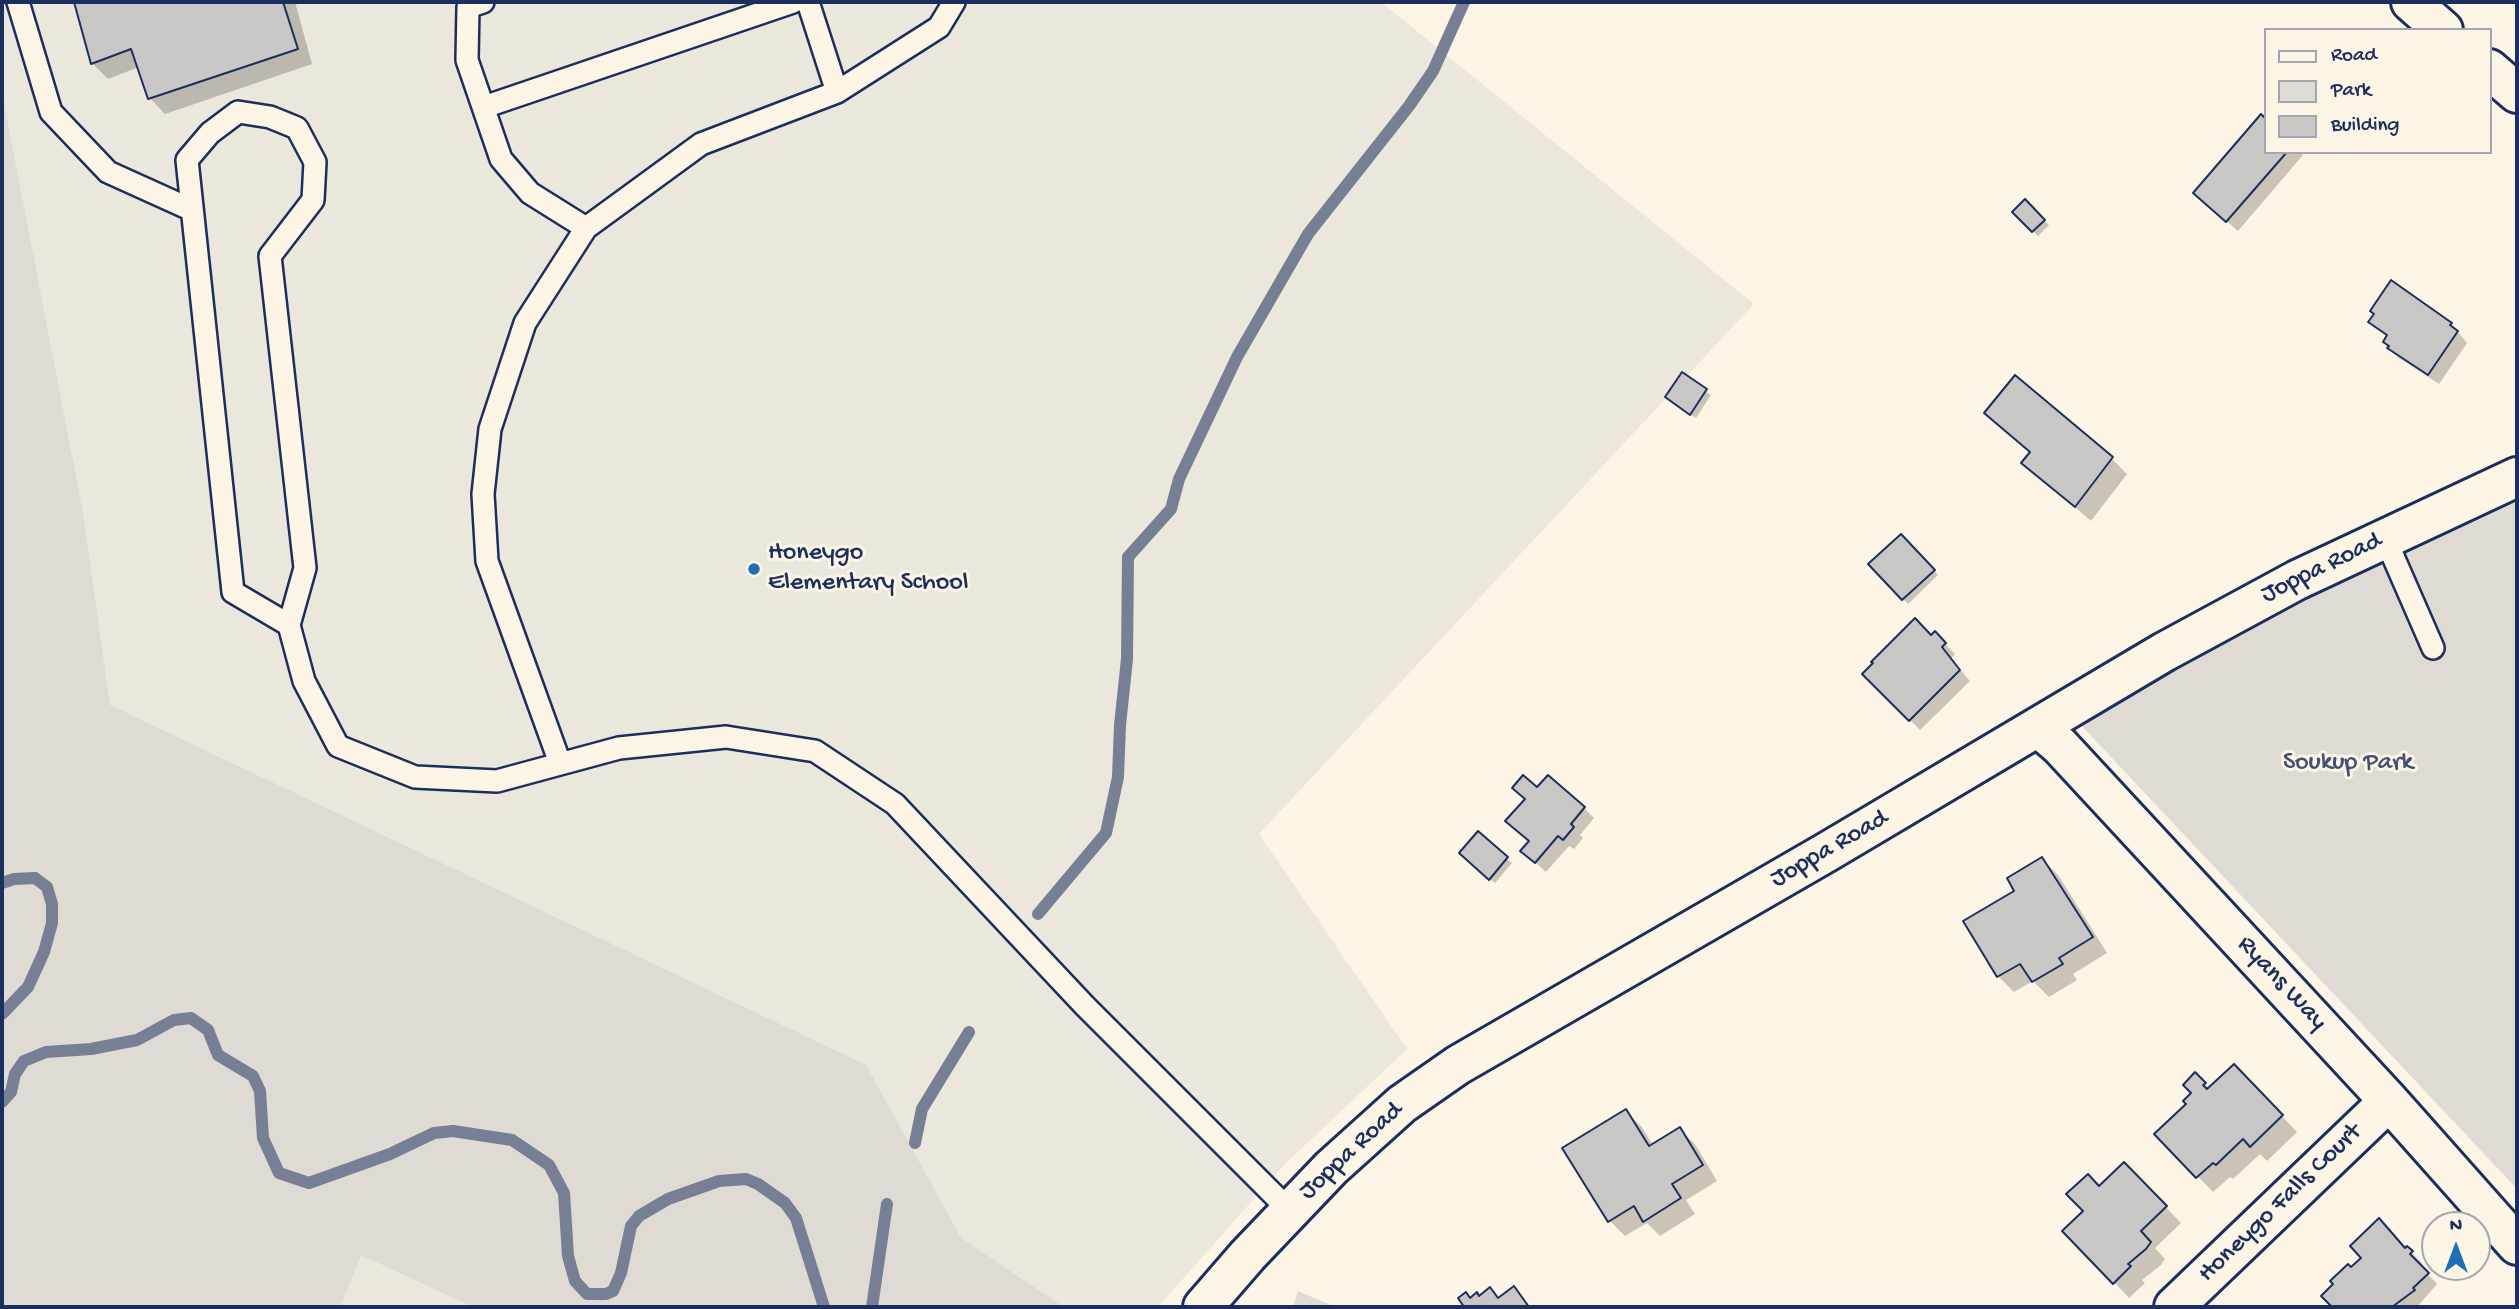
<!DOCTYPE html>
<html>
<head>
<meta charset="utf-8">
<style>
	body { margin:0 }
	#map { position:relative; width:2519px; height:1309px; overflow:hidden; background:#fcf5e5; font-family:"Gochi Hand",sans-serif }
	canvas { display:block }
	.frame { position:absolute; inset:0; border:4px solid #1b2f5e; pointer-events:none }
	.legend { position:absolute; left:2264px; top:28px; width:228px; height:126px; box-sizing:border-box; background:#fcf5e5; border:2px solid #a2a6af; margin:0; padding:9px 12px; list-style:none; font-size:21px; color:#1b2f5e }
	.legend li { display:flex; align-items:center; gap:14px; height:35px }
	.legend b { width:35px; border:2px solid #a2a6af }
	.north { position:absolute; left:2421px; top:1211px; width:70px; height:70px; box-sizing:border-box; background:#fcf5e5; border:2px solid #a2a6af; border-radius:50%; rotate:0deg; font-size:19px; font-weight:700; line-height:28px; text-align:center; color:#1b2f5e }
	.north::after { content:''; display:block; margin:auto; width:24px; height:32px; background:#1f6fb2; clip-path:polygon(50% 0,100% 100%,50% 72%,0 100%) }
</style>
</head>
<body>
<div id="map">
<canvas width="2519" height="1309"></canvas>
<div class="frame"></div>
<ul class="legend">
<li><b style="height:9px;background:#fcf5e5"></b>Road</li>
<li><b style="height:19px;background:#dfdbd4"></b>Park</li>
<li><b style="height:19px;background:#c8c7c6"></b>Building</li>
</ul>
<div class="north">N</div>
</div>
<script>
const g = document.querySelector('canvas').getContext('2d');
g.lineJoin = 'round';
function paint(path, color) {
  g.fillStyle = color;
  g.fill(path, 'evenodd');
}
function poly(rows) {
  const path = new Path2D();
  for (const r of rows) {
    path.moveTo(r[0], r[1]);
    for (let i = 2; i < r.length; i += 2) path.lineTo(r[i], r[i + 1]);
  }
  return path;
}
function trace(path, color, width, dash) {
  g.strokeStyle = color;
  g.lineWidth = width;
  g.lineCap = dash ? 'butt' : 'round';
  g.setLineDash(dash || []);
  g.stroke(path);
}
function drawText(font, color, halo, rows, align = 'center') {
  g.font = font + ' "Gochi Hand",sans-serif';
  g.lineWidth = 6;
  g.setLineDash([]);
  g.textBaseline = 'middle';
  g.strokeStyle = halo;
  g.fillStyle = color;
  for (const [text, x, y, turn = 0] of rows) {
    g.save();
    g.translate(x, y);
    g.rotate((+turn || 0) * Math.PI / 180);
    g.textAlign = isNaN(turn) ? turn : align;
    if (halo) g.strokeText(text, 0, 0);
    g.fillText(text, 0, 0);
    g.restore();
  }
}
paint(poly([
	[2,2,1381,2,1754,304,1259,834,1407,1049,1284,1165,1158,1307,2,1307]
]), '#ece7dc');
paint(poly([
	[2,93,83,513,110,705,866,1065,961,1238,1064,1307,473,1307,361,1255,340,1307,2,1307],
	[2517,500,2517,1189,2079,723,2200,651,2322,588],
	[1298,1291,1335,1307,1293,1307]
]), '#dfdbd4');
paint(poly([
	[76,2,295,2,312,64,165,114,150,98,139,67,108,79,92,63],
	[2261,117,2265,120,2265,152,2300,152,2303,155,2238,231,2206,203],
	[2025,202,2049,225,2038,236,2014,212],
	[2392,283,2451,324,2467,343,2439,384,2399,358,2389,348,2388,337,2370,322],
	[1682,375,1711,395,1696,418,1672,402],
	[2111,458,2127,474,2091,521,2024,463],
	[1901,537,1938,575,1908,604,1871,564],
	[1935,634,1955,654,1951,659,1970,681,1920,730,1865,674],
	[1537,789,1584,808,1594,818,1580,835,1583,838,1574,849,1569,846,1546,872,1523,851,1530,842],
	[1478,834,1512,863,1495,883,1466,858],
	[2042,859,2058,875,2107,953,2073,974,2077,980,2049,997,2033,981,2014,992,1998,976,2017,891],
	[2234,1066,2297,1132,2267,1161,2260,1154,2233,1179,2230,1177,2213,1192,2157,1134,2188,1104,2193,1093,2195,1074,2210,1089],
	[1625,1111,1641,1126,1653,1145,1679,1129,1695,1144,1717,1181,1686,1200,1695,1214,1660,1236,1647,1223,1625,1236,1610,1221],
	[2124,1164,2181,1223,2155,1248,2165,1259,2161,1265,2142,1280,2145,1283,2129,1298,2114,1282,2085,1211],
	[2407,1248,2422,1263,2419,1265,2437,1284,2417,1307,2334,1307,2324,1296,2351,1270],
	[1514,1288,1530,1307,1466,1307,1460,1298,1480,1297,1490,1290,1499,1299]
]), '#0003');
trace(poly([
	[2,883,14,879,35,878,47,887,52,904,52,923,44,952,28,987,2,1014],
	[1038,914,1106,833,1118,777,1120,725,1127,659,1128,557,1171,509,1179,479,1237,357,1308,234,1409,106,1433,71,1464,2],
	[2,1102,11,1092,15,1074,24,1061,46,1052,91,1049,137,1040,174,1020,191,1018,208,1030,218,1055,253,1076,260,1091,263,1138,279,1173,309,1183,390,1154,434,1133,453,1131,512,1140,549,1165,564,1193,568,1256,575,1281,587,1294,606,1294,613,1291,621,1273,631,1226,639,1216,668,1199,719,1181,746,1179,758,1184,785,1203,796,1218,824,1307],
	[915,1143,922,1109,969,1032],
	[872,1307,887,1204]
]), '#767f94', 12);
const building = poly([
	[74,2,283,2,298,49,148,99,131,49,91,64,74,2],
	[2261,114,2265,118,2265,152,2287,152,2226,222,2193,193,2261,114],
	[2025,199,2045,220,2032,232,2012,212,2025,199],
	[2391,280,2452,323,2450,325,2458,331,2428,375,2387,348,2389,346,2383,342,2387,335,2368,322,2374,314,2370,311,2391,280],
	[1682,372,1707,389,1690,415,1665,397,1682,372],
	[2015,375,2113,457,2075,507,2021,463,2030,452,1984,413,2015,375],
	[1901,534,1935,570,1902,600,1868,564,1901,534],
	[1915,618,1931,635,1935,631,1946,643,1942,647,1960,670,1909,721,1862,674,1873,663,1871,662,1915,618],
	[1523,775,1537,787,1548,775,1585,807,1571,824,1574,827,1563,840,1558,836,1535,863,1520,851,1529,841,1505,821,1525,799,1512,788,1523,775],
	[1478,831,1508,857,1489,880,1459,853,1478,831],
	[2042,857,2093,937,2059,958,2063,964,2032,982,2020,964,1997,977,1963,921,2014,891,2007,878,2042,857],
	[2234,1064,2283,1115,2250,1147,2243,1139,2216,1165,2213,1163,2196,1178,2154,1134,2186,1104,2183,1101,2191,1093,2183,1085,2195,1072,2206,1083,2203,1085,2207,1089,2234,1064],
	[1626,1109,1649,1146,1680,1127,1703,1165,1672,1184,1681,1198,1643,1222,1634,1206,1608,1222,1562,1148,1626,1109],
	[2124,1162,2167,1206,2141,1231,2151,1242,2146,1249,2128,1264,2131,1266,2113,1284,2062,1231,2083,1211,2066,1194,2088,1174,2099,1186,2124,1162],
	[2379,1218,2405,1248,2407,1246,2413,1251,2410,1254,2429,1273,2413,1288,2415,1290,2392,1307,2332,1307,2321,1296,2333,1284,2330,1281,2348,1264,2351,1267,2361,1258,2350,1246,2379,1218],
	[1514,1286,1529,1307,1464,1307,1458,1298,1466,1292,1470,1298,1477,1292,1479,1296,1490,1287,1498,1298,1514,1286]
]);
paint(building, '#c8c7c6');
trace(building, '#1b2f5e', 2);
const service = poly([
	[18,2,51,112,108,172,192,210],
	[483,2,468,7,467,60,501,159,530,193,586,228],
	[808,2,837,92],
	[484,107,793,2],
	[2385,538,2433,648],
	[289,625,233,592,187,160,210,133,238,112,270,117,297,128,315,162,313,200,270,256,305,568,289,625,304,681,338,746,415,777,497,781,619,748,726,737,815,751,895,804,1085,1006,1290,1211],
	[560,763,487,561,483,494,490,429,525,323,586,228,701,144,837,92,939,27,954,2]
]);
const minor = poly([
	[2039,728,2060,746,2389,1101,2517,1245],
	[2174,1307,2389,1101]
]);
const tertiary = poly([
	[2411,2,2443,30],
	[2489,69,2517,93],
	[1203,1307,1248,1255,1331,1168,1402,1104,1458,1065,1827,852,2164,652,2297,580,2517,477]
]);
trace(service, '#1b2f5e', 26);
trace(minor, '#1b2f5e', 44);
trace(tertiary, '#1b2f5e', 44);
trace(service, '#fcf5e5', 21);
trace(minor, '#fcf5e5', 38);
trace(tertiary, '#fcf5e5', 38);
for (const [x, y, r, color] of [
	[754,569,7,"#1f6fb2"]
]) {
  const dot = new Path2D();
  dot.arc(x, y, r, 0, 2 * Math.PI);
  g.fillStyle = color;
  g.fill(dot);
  trace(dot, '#fcf5e5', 2.5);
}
drawText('26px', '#1b2f5e', '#fcf5e5', [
	["Honeygo",768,554],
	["Elementary School",768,584]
], 'left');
drawText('26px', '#1b2f5e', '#fcf5e5', [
	["Joppa Road",2322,569,-26],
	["Joppa Road",1830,850,-30],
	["Ryans Way",2281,984,47],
	["Joppa Road",1352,1152,-43],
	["Honeygo Falls Court",2281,1204,-44]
]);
drawText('26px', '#425176', '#fcf5e5', [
	["Soukup Park",2348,764]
]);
</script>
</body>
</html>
